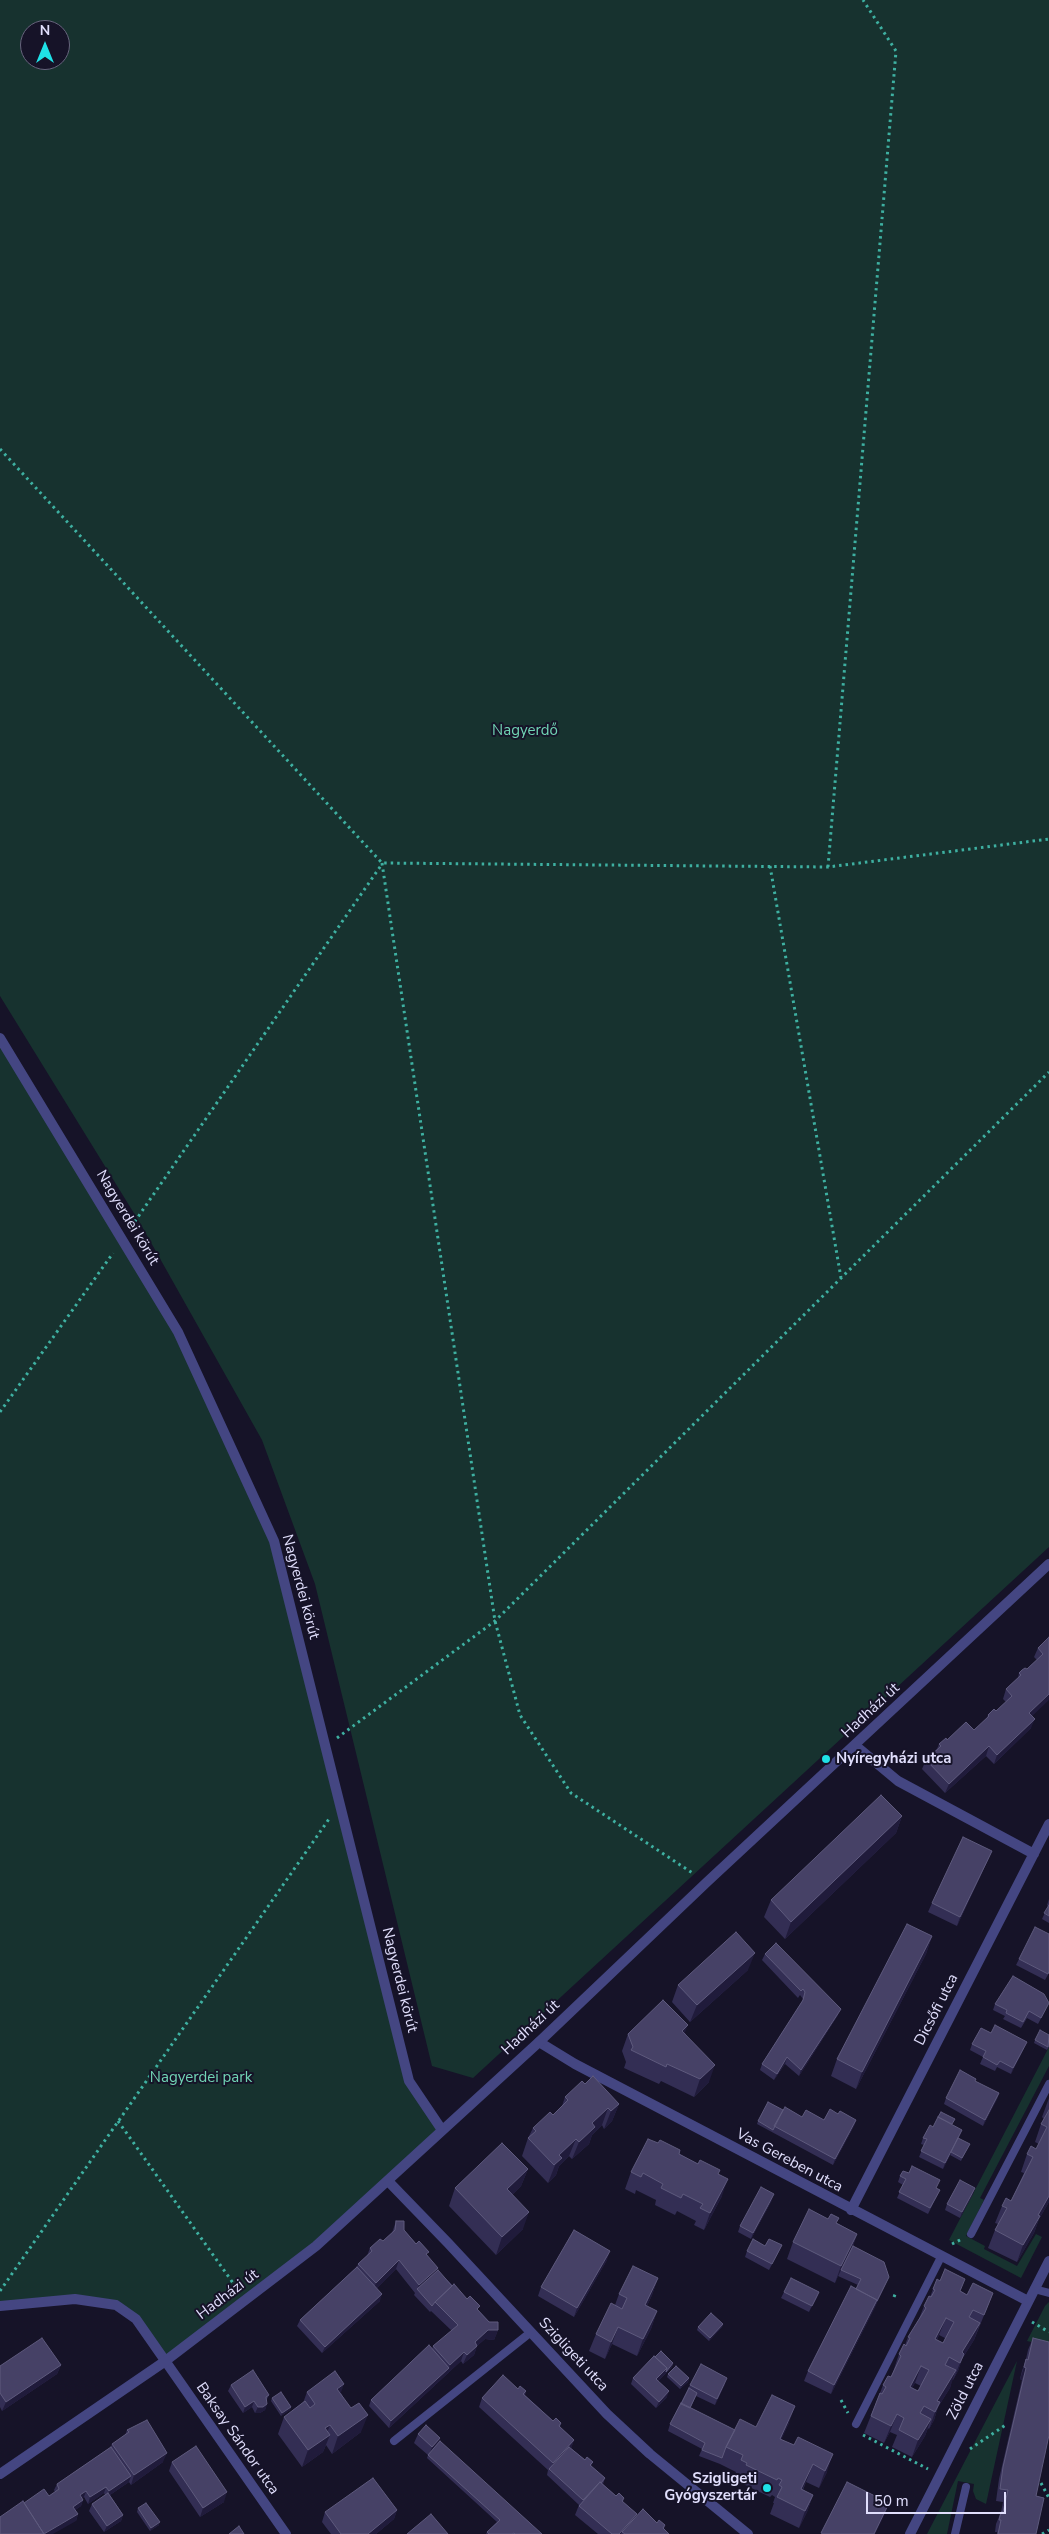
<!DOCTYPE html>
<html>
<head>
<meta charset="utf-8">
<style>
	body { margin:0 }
	#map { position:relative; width:1049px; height:2534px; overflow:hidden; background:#161328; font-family:"Nunito Sans",sans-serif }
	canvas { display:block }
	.north { position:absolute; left:20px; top:20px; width:50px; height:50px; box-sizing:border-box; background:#161328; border:1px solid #67647d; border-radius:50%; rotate:0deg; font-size:14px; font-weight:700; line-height:20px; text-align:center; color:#e0defc }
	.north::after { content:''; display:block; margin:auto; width:18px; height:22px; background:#1fe1e7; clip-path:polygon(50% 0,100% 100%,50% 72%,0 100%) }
	.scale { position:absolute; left:866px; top:2492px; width:140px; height:22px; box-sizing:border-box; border:2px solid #e0defc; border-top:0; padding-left:6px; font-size:15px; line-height:18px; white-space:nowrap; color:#e0defc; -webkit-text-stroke:4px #161328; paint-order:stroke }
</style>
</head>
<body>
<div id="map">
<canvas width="1049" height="2534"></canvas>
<div class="north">N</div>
<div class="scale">50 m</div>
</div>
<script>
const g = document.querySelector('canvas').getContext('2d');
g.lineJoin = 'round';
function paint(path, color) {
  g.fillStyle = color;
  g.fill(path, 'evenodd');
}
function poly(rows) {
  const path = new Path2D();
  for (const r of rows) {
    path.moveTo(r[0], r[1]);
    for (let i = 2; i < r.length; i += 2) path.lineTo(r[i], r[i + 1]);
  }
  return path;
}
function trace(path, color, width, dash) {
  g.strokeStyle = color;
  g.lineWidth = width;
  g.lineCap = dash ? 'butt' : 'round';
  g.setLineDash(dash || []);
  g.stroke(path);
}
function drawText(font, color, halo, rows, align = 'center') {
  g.font = font + ' "Nunito Sans",sans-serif';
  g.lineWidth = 4;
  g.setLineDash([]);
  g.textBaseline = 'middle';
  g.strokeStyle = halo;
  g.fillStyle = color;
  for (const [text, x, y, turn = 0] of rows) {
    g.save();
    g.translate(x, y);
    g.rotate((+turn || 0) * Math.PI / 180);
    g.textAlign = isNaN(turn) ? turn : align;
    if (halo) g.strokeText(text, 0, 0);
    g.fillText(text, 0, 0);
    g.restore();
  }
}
paint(poly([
	[0,0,1049,0,1049,1547,473,2078,432,2066,315,1584,262,1440,140,1223,0,996],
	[30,30,60,30,60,60,30,60],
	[0,1038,178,1332,274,1541,409,2081,442,2130,316,2246,164,2362,136,2319,116,2305,75,2299,0,2306],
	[1049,2047,1049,2066,980,2198,984,2200,966,2236,985,2246,984,2249,1017,2266,1036,2234,1042,2237,1021,2278,949,2240],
	[1049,2302,1049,2346,1027,2341,1045,2306],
	[1017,2361,986,2504,976,2499,973,2491,974,2484,958,2481,947,2534,927,2534]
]), '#17322f');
trace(poly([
	[0,449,382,863,828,867,1049,839],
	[382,863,495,1621,520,1715,571,1793,694,1874],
	[770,866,841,1278],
	[828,867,896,51,863,0],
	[131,1227,382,864],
	[0,1412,113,1253],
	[337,1738,495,1621,1049,1072],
	[118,2121,238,2290],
	[952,2244,962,2239],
	[0,2291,329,1819],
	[894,2297,896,2292],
	[1032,2322,1049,2332],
	[841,2400,848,2413],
	[863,2435,928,2469],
	[970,2449,1007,2424],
	[1041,2483,1049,2498],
	[1042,2534,1049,2530]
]), '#3eb0a1', 3, [2.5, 4]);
trace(poly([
	[971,2234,1049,2084],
	[1034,2289,1049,2293],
	[856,2424,941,2257],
	[394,2441,531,2332],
	[955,2534,966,2487]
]), '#444682', 8);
trace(poly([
	[0,1038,178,1332,274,1541,409,2081,442,2130],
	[856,1746,898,1781,1034,1854],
	[539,2042,575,2064,1028,2301],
	[388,2181,448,2243,607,2414,650,2454,748,2534],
	[851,2210,1049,1824],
	[0,2306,75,2299,116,2305,136,2319,286,2534],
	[910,2534,1049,2261]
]), '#444682', 10);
trace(poly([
	[0,2474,164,2362,316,2246,539,2042,707,1882,1049,1564]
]), '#444682', 10);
paint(poly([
	[1049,1637,1032,1716,1031,1728,994,1764,986,1756,945,1793,922,1769,926,1760,937,1749,939,1744,947,1740,974,1730,986,1720,988,1715,996,1711,1006,1702,1003,1699,1006,1689,1018,1678,1019,1673,1027,1669,1037,1660,1034,1657,1038,1648],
	[902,1816,896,1833,785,1939,764,1917,771,1900],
	[992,1851,988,1860,957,1926,928,1912,932,1903],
	[1049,1899,1049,1923,1042,1919,1048,1906,1047,1905],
	[932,1936,926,1954,856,2089,831,2076,837,2059],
	[765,1954,838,2015,799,2076,785,2064,774,2080,760,2070,762,2064,802,2002,803,1999,800,1995,798,1998,762,1960],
	[1019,1959,1049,1973,1045,1980,1016,1965],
	[748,1970,690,2022,672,2002,678,1985],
	[995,2004,1046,2009,1038,2024,1027,2018,1021,2028,1003,2019,1005,2016,993,2010],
	[685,2033,709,2082,694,2097,661,2081,659,2084,624,2068,626,2062,622,2051,628,2034],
	[991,2033,1024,2048,1011,2074,997,2067,995,2071,980,2064,983,2057,970,2050,972,2044],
	[1049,2035,1049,2047,1047,2050,1034,2043,1035,2040],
	[975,2082,999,2093,997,2099,983,2126,944,2104,946,2098],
	[585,2084,619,2104,612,2121,604,2129,602,2125,592,2135,589,2144,572,2159,569,2156,559,2166,556,2175,548,2183,522,2156,528,2138,533,2128,553,2115,562,2106,565,2097],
	[1049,2098,1049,2202,1039,2219,1034,2233,1017,2262,988,2248,995,2230,998,2224,995,2223,1002,2206,1011,2201,1024,2173,1021,2172,1027,2154,1036,2149,1039,2144,1035,2142,1041,2124,1044,2119,1042,2117],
	[783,2110,802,2117,824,2120,838,2114,856,2120,854,2126,833,2165,757,2124,758,2121],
	[953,2125,959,2138,968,2147,961,2161,950,2155,943,2169,919,2157,924,2145,921,2144,923,2138,933,2127],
	[679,2154,719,2175,722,2196,704,2230,694,2225,696,2221,677,2211,675,2215,655,2205,656,2200,636,2190,635,2194,625,2189,631,2172],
	[528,2169,521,2186,512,2195,523,2229,496,2255,449,2206,455,2188],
	[900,2176,940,2190,928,2214,897,2198,903,2185,898,2182],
	[973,2194,960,2218,945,2210,947,2204],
	[772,2200,751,2239,738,2232,740,2226],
	[396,2221,404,2230,427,2256,437,2270,498,2330,494,2340,485,2339,477,2346,474,2355,463,2364,461,2361,389,2428,369,2406,371,2400,432,2349,433,2346,452,2331,431,2311,430,2312,414,2295,415,2293,396,2269,377,2288,380,2301,322,2353,297,2326,300,2320,357,2267,358,2264,367,2256,370,2248,383,2241,392,2233],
	[837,2223,857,2234,853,2246,889,2277,874,2309,831,2394,804,2381,808,2371,858,2285,838,2276,835,2283,787,2259,793,2242],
	[782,2245,779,2251,769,2270,745,2257,747,2251,765,2246],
	[607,2260,574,2317,538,2296,541,2287],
	[658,2278,652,2295,647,2306,657,2311,651,2329,637,2356,612,2344,605,2359,589,2351,596,2334,615,2305,619,2294],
	[933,2289,961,2291,967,2295,993,2293,974,2340,962,2359,958,2371,953,2380,952,2380,950,2388,938,2407,934,2420,929,2429,928,2428,925,2436,912,2457,892,2447,897,2435,890,2432,884,2443,864,2433,880,2393,883,2385,891,2377,893,2372,899,2354,905,2345,908,2337,919,2319,924,2306,930,2297],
	[939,2335,945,2338,943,2343,937,2340],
	[915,2383,921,2386,918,2391,912,2388],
	[784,2292,819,2292,809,2312,781,2298],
	[723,2324,722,2327,709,2341,697,2330,698,2327],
	[1033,2338,1036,2534,997,2534,997,2532,995,2532,996,2524,1001,2512,1003,2502,996,2501,999,2479,1022,2380,1020,2379,1022,2371,1026,2359,1028,2350],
	[655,2357,673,2363,672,2367,658,2381,667,2397,656,2408,631,2384,633,2378],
	[61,2365,57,2374,2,2411,0,2407,0,2366],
	[668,2374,689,2378,688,2382,680,2389,667,2377],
	[725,2384,715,2405,696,2396,690,2408,735,2430,789,2423,781,2439,827,2472,819,2488,806,2482,803,2490,813,2495,807,2512,799,2528,770,2514,774,2503,773,2503,775,2497,772,2495,770,2497,739,2482,740,2480,734,2477,736,2472,720,2464,699,2456,702,2449,668,2431,670,2424,690,2385],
	[231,2385,269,2395,266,2401,267,2404,265,2410,260,2413,255,2413,252,2407,243,2413,228,2391],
	[518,2389,526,2391,525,2395,553,2421,561,2423,560,2427,574,2440,571,2448,585,2460,593,2462,591,2466,605,2478,603,2484,616,2496,624,2498,623,2502,637,2514,636,2517,665,2525,664,2529,669,2534,598,2534,575,2515,579,2505,547,2475,548,2470,479,2407,482,2398],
	[307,2392,341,2393,361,2432,332,2454,326,2445,323,2452,302,2467,278,2434,284,2417,303,2403],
	[272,2398,291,2407,290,2410,281,2416,271,2401],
	[127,2430,163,2462,131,2485,129,2482,110,2495,123,2515,121,2521,104,2532,89,2511,92,2504,105,2495,104,2493,88,2504,84,2497,82,2498,83,2500,81,2506,75,2510,78,2514,76,2521,24,2503,49,2496,55,2492,54,2490,57,2484,111,2447,112,2444,125,2435],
	[418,2434,440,2438,438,2443,542,2534,486,2534,487,2532,497,2522,427,2458,428,2455,414,2443],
	[172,2462,224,2502,200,2517,169,2471],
	[138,2508,159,2525,150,2531,137,2512],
	[397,2510,394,2519,376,2534,331,2534,322,2522,325,2512]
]), '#332e54');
paint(poly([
	[1049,1694,1049,1700,1026,1722,1029,1713],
	[1035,1719,1031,1728,994,1764,997,1755],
	[989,1746,986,1756,945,1793,949,1784],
	[902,1816,896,1833,785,1939,791,1922],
	[992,1851,988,1860,957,1926,960,1917],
	[932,1936,926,1954,856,2089,862,2072],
	[755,1953,748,1970,690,2022,697,2005],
	[841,2009,838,2015,799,2076,801,2070],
	[688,2025,681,2042,682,2031],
	[1027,2042,1011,2074,1013,2068],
	[787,2057,785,2064,774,2080,777,2074],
	[715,2065,709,2082,694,2097,700,2079],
	[999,2093,997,2099,983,2126,985,2120],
	[619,2104,612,2121,604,2129,611,2111],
	[608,2108,602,2125,592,2135,589,2144,572,2159,579,2142,592,2123],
	[856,2120,854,2126,833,2165,835,2159],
	[962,2130,960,2136,943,2169,945,2163],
	[576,2139,569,2156,559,2166,556,2175,548,2183,559,2155],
	[528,2169,521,2186,500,2207,507,2189],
	[728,2179,722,2196,704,2230,710,2213],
	[975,2188,973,2194,960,2218,962,2212],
	[774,2194,772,2200,751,2239,753,2233],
	[1049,2196,1049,2202,1039,2219,1034,2233,1017,2262,1023,2245],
	[529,2212,523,2229,496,2255,502,2237],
	[857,2234,851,2251,841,2270,835,2283,841,2266],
	[610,2251,607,2260,574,2317,577,2308],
	[399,2260,396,2269,372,2293,376,2283],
	[438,2268,435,2277,417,2290,419,2285],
	[889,2277,874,2309,831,2394,834,2385],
	[658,2278,652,2295,639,2323,645,2305],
	[819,2292,817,2298,809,2312],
	[382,2294,380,2301,322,2353,325,2347],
	[657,2311,651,2329,637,2356,643,2339],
	[946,2318,939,2335,929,2356,935,2339],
	[980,2323,974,2340,962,2359,958,2371,953,2380,960,2363,962,2352],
	[723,2324,722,2327,709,2341,710,2338],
	[618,2327,612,2344,605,2359,611,2342],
	[488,2330,498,2330,494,2340,485,2339,477,2346,474,2355,463,2364,467,2355,475,2342],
	[464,2352,461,2361,389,2428,391,2421,449,2368,450,2365],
	[673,2363,672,2367,654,2385,656,2379,667,2368],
	[61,2365,57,2374,2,2411,6,2402],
	[921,2366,915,2383,904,2405,910,2387],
	[1024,2367,1026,2368,1022,2380,1020,2379],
	[956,2370,950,2388,938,2407,934,2420,929,2429,935,2412,937,2401],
	[689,2378,688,2382,680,2389,681,2386],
	[727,2378,725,2384,715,2405,717,2399],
	[344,2384,338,2401,337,2389],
	[669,2391,667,2397,656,2408,659,2402],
	[254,2401,252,2407,243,2413,245,2407],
	[267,2404,265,2410,260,2413,255,2413,258,2407],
	[795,2406,789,2423,774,2456,780,2439],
	[291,2407,290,2410,281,2416,282,2413],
	[897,2414,890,2432,884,2443,891,2426],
	[368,2415,361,2432,332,2454,338,2436],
	[931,2419,925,2436,912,2457,918,2440],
	[330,2425,325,2438,330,2435,323,2452,302,2467,308,2450,325,2428],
	[440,2438,437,2447,429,2456,432,2447],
	[574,2440,571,2449,550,2472,553,2463],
	[167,2453,163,2462,131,2485,134,2475],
	[833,2454,827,2472,819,2488,825,2471],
	[813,2464,806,2482,794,2506,801,2489],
	[131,2476,129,2482,107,2497,109,2491],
	[106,2487,104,2493,88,2504,90,2497],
	[86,2491,84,2497,78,2502,80,2495],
	[227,2492,224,2502,200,2517,203,2508],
	[813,2495,807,2512,799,2528,805,2511],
	[83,2500,81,2506,71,2513,73,2507],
	[889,2503,886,2512,875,2534,874,2534],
	[397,2510,394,2519,376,2534,368,2534],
	[78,2514,76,2521,53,2534,45,2534],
	[637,2514,634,2523,622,2532,621,2534,619,2534],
	[123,2515,121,2521,104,2532,107,2526],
	[160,2522,159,2525,150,2531,151,2528]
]), '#201b3b');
const building = poly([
	[1049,1637,1049,1694,1029,1713,1035,1719,997,1755,989,1746,949,1784,926,1760,941,1746,939,1744,946,1738,947,1740,966,1722,974,1730,989,1716,988,1715,994,1709,996,1711,1012,1696,1006,1689,1021,1675,1019,1673,1022,1670,1025,1668,1027,1669,1043,1654,1038,1648,1049,1637],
	[881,1795,902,1816,791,1922,771,1900,881,1795],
	[963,1837,992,1851,960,1917,932,1903,963,1837],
	[1049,1905,1049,1916,1044,1913,1049,1905],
	[907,1924,932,1936,862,2072,837,2059,907,1924],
	[1035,1927,1049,1934,1049,1971,1048,1974,1019,1959,1035,1927],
	[736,1932,755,1953,697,2005,678,1985,736,1932],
	[776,1943,841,2009,801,2070,787,2057,777,2074,762,2064,803,2000,805,1992,803,1989,801,1991,765,1954,776,1943],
	[1013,1976,1044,1994,1049,2003,1041,2018,1029,2011,1023,2022,1006,2013,1007,2010,995,2004,1013,1976],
	[663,2000,688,2025,682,2031,715,2065,700,2079,667,2064,666,2067,631,2050,633,2047,628,2034,663,2000],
	[995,2025,1027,2042,1013,2068,1000,2061,997,2065,983,2057,986,2051,972,2044,981,2028,991,2033,995,2025],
	[1040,2030,1049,2035,1048,2047,1035,2040,1040,2030],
	[960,2070,976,2079,975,2081,999,2093,985,2120,946,2098,960,2070],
	[593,2076,619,2104,611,2111,608,2108,592,2123,595,2127,579,2142,576,2139,559,2155,562,2158,554,2165,528,2138,536,2131,533,2128,550,2112,553,2115,568,2100,565,2097,582,2081,585,2084,593,2076],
	[768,2102,783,2110,773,2130,758,2121,768,2102],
	[785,2107,802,2117,806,2110,824,2120,830,2109,838,2114,840,2111,856,2120,835,2159,774,2126,785,2107],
	[1049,2110,1049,2196,1038,2215,1040,2216,1023,2245,995,2230,1007,2208,1002,2206,1006,2198,1011,2201,1033,2157,1027,2154,1031,2146,1036,2149,1047,2127,1041,2124,1049,2110],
	[941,2112,955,2119,952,2124,938,2117,941,2112],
	[938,2117,962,2130,945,2163,921,2151,927,2139,923,2138,930,2125,933,2127,938,2117],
	[958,2138,970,2144,962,2158,951,2152,958,2138],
	[648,2139,658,2143,660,2140,680,2150,679,2154,698,2164,700,2160,720,2170,718,2174,728,2179,710,2213,700,2208,703,2204,683,2194,681,2198,661,2188,663,2184,643,2173,641,2177,631,2172,648,2139],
	[502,2143,528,2169,507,2189,529,2212,502,2237,455,2188,502,2143],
	[912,2166,940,2180,936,2188,940,2190,930,2208,899,2192,906,2179,900,2176,903,2171,909,2173,912,2166],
	[960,2180,975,2188,962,2212,947,2204,960,2180],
	[761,2187,774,2194,753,2233,740,2226,761,2187],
	[809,2209,828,2219,831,2214,839,2218,836,2223,857,2234,841,2266,793,2242,809,2209],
	[396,2221,404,2221,404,2230,416,2244,419,2241,429,2252,426,2254,438,2268,419,2285,399,2260,376,2283,358,2264,372,2251,370,2248,380,2239,383,2241,395,2230,396,2221],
	[574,2230,610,2251,577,2308,541,2287,574,2230],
	[753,2239,765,2246,769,2239,782,2245,772,2264,747,2251,753,2239],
	[853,2246,884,2262,889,2277,877,2301,877,2300,856,2289,861,2279,841,2270,853,2246],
	[633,2266,658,2278,645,2305,657,2311,643,2339,618,2327,611,2342,596,2334,611,2303,622,2309,627,2298,619,2294,633,2266],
	[357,2267,382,2294,325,2347,300,2320,357,2267],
	[945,2269,965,2279,960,2291,967,2295,973,2283,993,2293,984,2315,973,2310,969,2317,980,2323,962,2352,964,2354,960,2363,949,2357,945,2365,956,2370,937,2401,940,2402,935,2412,924,2406,920,2413,931,2419,918,2440,899,2430,904,2418,897,2414,891,2426,871,2416,880,2393,882,2394,886,2387,883,2385,888,2376,891,2377,901,2356,899,2354,904,2344,906,2346,910,2338,908,2337,926,2308,924,2306,929,2296,931,2297,935,2290,933,2289,937,2279,940,2281,945,2269],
	[946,2318,954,2322,943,2343,935,2339,946,2318],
	[921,2366,929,2370,918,2391,910,2387,921,2366],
	[438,2270,452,2286,435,2302,432,2306,417,2289,438,2270],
	[791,2278,819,2292,812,2306,784,2292,791,2278],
	[454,2284,467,2299,470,2296,480,2306,477,2309,489,2322,498,2322,498,2330,488,2330,475,2342,477,2346,467,2355,464,2352,450,2365,433,2346,458,2325,435,2302,454,2284],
	[851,2286,877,2300,834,2385,808,2371,851,2286],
	[711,2313,723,2324,710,2338,698,2327,711,2313],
	[42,2338,61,2365,6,2402,0,2393,0,2366,42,2338],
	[1033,2338,1049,2342,1049,2435,1036,2496,1044,2498,1036,2534,998,2534,1001,2520,999,2520,1001,2512,1003,2512,1008,2490,1000,2489,1003,2467,1026,2368,1024,2367,1026,2359,1028,2360,1033,2338],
	[429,2345,449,2368,391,2421,371,2400,429,2345],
	[661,2351,673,2363,666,2372,667,2368,655,2357,661,2351],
	[654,2356,667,2368,656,2379,669,2391,659,2402,633,2378,654,2356],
	[701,2364,727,2378,717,2399,690,2385,701,2364],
	[676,2366,689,2378,681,2386,668,2374,676,2366],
	[253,2370,269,2395,266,2397,267,2404,263,2407,258,2407,254,2401,245,2407,231,2385,253,2370],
	[335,2371,344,2384,337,2389,351,2408,359,2403,368,2415,338,2436,330,2425,325,2428,330,2435,308,2450,284,2417,305,2401,310,2408,315,2404,307,2392,335,2371],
	[503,2375,518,2389,520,2386,526,2391,523,2394,553,2421,556,2418,561,2423,559,2426,574,2440,553,2463,482,2398,503,2375],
	[689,2388,697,2393,690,2408,681,2404,689,2388],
	[281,2392,291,2407,282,2413,272,2398,281,2392],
	[772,2395,795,2406,780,2439,794,2445,798,2437,833,2454,825,2471,813,2464,801,2489,813,2495,805,2511,777,2497,782,2487,779,2485,782,2480,778,2478,777,2480,746,2465,747,2463,741,2460,743,2455,726,2447,740,2419,756,2427,772,2395],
	[681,2403,735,2430,726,2447,722,2458,702,2450,705,2443,670,2424,681,2403],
	[147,2420,167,2453,134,2475,112,2444,129,2432,127,2430,147,2420],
	[426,2425,440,2438,432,2447,418,2434,426,2425],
	[440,2441,542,2534,515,2534,514,2533,512,2534,489,2534,487,2532,500,2520,428,2455,440,2441],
	[196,2446,227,2492,203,2508,172,2462,196,2446],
	[111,2447,131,2476,109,2491,106,2487,90,2497,86,2491,80,2495,83,2500,73,2507,78,2514,44,2534,24,2503,44,2489,49,2496,59,2489,57,2484,111,2447],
	[569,2447,585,2460,587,2457,593,2462,590,2465,605,2478,601,2483,600,2482,583,2500,549,2469,569,2447],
	[373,2478,397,2510,368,2534,341,2534,325,2512,373,2478],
	[600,2482,616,2496,619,2493,624,2498,622,2501,637,2514,619,2534,612,2534,579,2506,600,2482],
	[847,2482,889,2503,874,2534,823,2534,821,2533,847,2482],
	[108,2493,123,2515,107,2526,92,2504,108,2493],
	[23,2501,44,2534,0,2534,0,2517,23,2501],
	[146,2503,160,2522,151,2528,138,2508,146,2503],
	[643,2509,657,2523,659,2520,665,2525,663,2528,669,2534,625,2534,622,2532,643,2509],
	[431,2514,448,2534,407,2534,431,2514],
	[239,2526,244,2534,229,2534,239,2526]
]);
paint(building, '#464166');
trace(building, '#5e5a7d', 1);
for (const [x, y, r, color] of [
	[826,1759,5,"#1fe1e7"],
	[767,2488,5,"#1fe1e7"]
]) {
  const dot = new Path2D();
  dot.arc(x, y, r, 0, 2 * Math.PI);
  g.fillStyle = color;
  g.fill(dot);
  trace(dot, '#161328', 2);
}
drawText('15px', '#71d5b5', '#161328', [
	["Nagyerdő",525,731],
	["Nagyerdei park",201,2078]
]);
drawText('15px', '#e0defc', '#161328', [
	["Nagyerdei körút",127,1218,59],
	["Nagyerdei körút",300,1587,75],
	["Hadházi út",871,1711,-43],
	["Nagyerdei körút",399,1980,76],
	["Dicsőfi utca",937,2010,-63],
	["Hadházi út",531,2028,-43],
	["Vas Gereben utca",789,2161,28],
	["Hadházi út",228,2295,-37],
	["Szigligeti utca",573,2355,47],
	["Zöld utca",966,2391,-63],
	["Baksay Sándor utca",237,2439,55]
]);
drawText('bold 15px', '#e0defc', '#161328', [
	["Nyíregyházi utca",836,1759],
	["Szigligeti",757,2479,"right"],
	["Gyógyszertár",757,2496,"right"]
], 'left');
</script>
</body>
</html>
